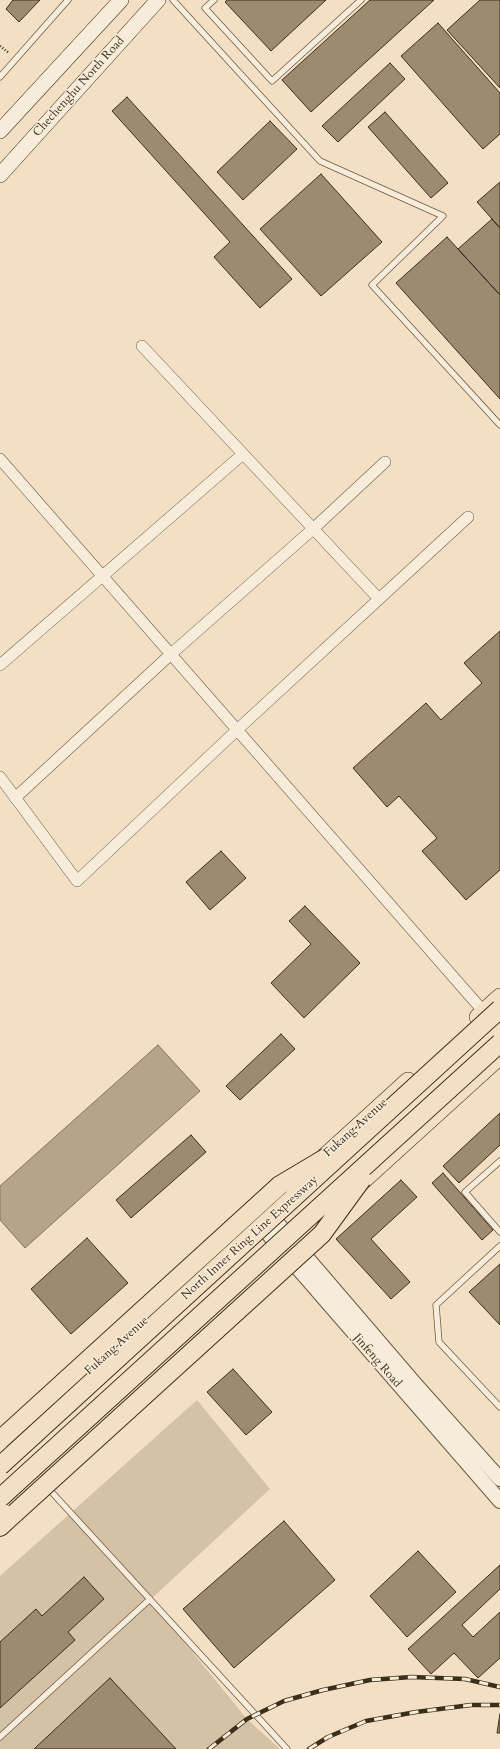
<!DOCTYPE html>
<html>
<head>
<meta charset="utf-8">
<style>
	body { margin:0 }
	canvas { display:block; background:#f3e0c4 }
</style>
</head>
<body>
<canvas width="500" height="1749"></canvas>
<script>
const g = document.querySelector('canvas').getContext('2d');
g.lineJoin = 'round';
function paint(path, color) {
  g.fillStyle = color;
  g.fill(path, 'evenodd');
}
function poly(rows) {
  const path = new Path2D();
  for (const r of rows) {
    path.moveTo(r[0], r[1]);
    for (let i = 2; i < r.length; i += 2) path.lineTo(r[i], r[i + 1]);
  }
  return path;
}
function trace(path, color, width, dash) {
  g.strokeStyle = color;
  g.lineWidth = width;
  g.lineCap = dash ? 'butt' : 'round';
  g.setLineDash(dash || []);
  g.stroke(path);
}
function drawText(font, color, halo, rows, align = 'center') {
  g.font = font + ' Cardo,serif';
  g.lineWidth = 3;
  g.setLineDash([]);
  g.textBaseline = 'middle';
  g.strokeStyle = halo;
  g.fillStyle = color;
  for (const [text, x, y, turn = 0] of rows) {
    g.save();
    g.translate(x, y);
    g.rotate((+turn || 0) * Math.PI / 180);
    g.textAlign = isNaN(turn) ? turn : align;
    if (halo) g.strokeText(text, 0, 0);
    g.fillText(text, 0, 0);
    g.restore();
  }
}
paint(poly([
	[197,1400,270,1489,150,1600,247,1719,280,1749,0,1749,0,1576]
]), '#d4c2a7');
const water = poly([
	[158,1045,200,1091,25,1248,0,1220,0,1186,158,1045]
]);
paint(water, '#b5a38a');
trace(water, '#85745d', 1);
const building = poly([
	[13,0,40,0,19,22,6,9,13,0],
	[227,0,326,0,271,51,225,2,227,0],
	[370,0,434,0,311,112,282,80,370,0],
	[480,0,500,0,500,88,447,30,480,0],
	[438,23,500,93,500,134,483,149,401,56,438,23],
	[390,63,405,79,338,142,322,126,390,63],
	[127,97,292,279,260,308,214,257,230,242,112,111,127,97],
	[385,112,448,183,431,198,368,127,385,112],
	[270,121,297,149,243,200,217,172,270,121],
	[321,174,382,242,321,296,260,229,321,174],
	[500,182,500,228,477,202,500,182],
	[492,219,500,228,500,295,458,249,492,219],
	[447,237,500,295,500,399,396,283,447,237],
	[500,631,500,870,466,900,422,851,437,838,399,796,387,807,353,768,426,703,441,720,482,683,464,663,500,631],
	[221,851,246,878,210,910,186,882,221,851],
	[305,906,360,963,304,1018,271,983,311,944,289,921,305,906],
	[281,1034,295,1049,240,1100,226,1086,281,1034],
	[500,1113,500,1145,459,1183,443,1166,500,1113],
	[191,1135,206,1152,131,1218,116,1200,191,1135],
	[443,1173,493,1230,482,1240,432,1183,443,1173],
	[401,1180,417,1197,371,1239,410,1282,391,1299,336,1239,401,1180],
	[87,1238,128,1283,71,1334,31,1289,87,1238],
	[500,1264,500,1325,469,1292,500,1264],
	[233,1369,272,1412,246,1435,207,1392,233,1369],
	[284,1521,335,1580,234,1668,183,1609,284,1521],
	[418,1551,456,1592,407,1637,370,1596,418,1551],
	[500,1565,500,1589,462,1625,473,1637,500,1612,500,1658,478,1678,454,1653,431,1674,408,1649,500,1565],
	[84,1577,104,1599,68,1632,75,1640,0,1708,0,1642,36,1609,42,1616,84,1577],
	[110,1678,176,1749,34,1749,110,1678],
	[500,1714,500,1733,497,1733,500,1714]
]);
paint(building, '#9c8b72');
trace(building, '#3d2e19', 1);
const service = poly([
	[173,0,320,161,443,216,372,285,500,425],
	[214,0,205,8,272,81,361,0],
	[0,77,68,0],
	[500,1161,465,1192,500,1232],
	[500,1246,436,1305,439,1342,500,1407],
	[47,1487,287,1749],
	[0,1737,150,1599]
]);
const minor = poly([
	[142,346,379,599],
	[0,459,484,1012],
	[0,665,243,454],
	[0,777,77,881,237,730,468,517],
	[15,798,171,654,313,529,385,462]
]);
const tertiary = poly([
	[266,1210,416,1385,500,1479],
	[256,1220,500,1501]
]);
const secondary = poly([
	[0,131,121,0],
	[0,175,158,0]
]);
const primary = poly([
	[478,1017,500,997],
	[0,1452,408,1081],
	[0,1510,500,1056]
]);
const trunk = poly([
	[0,1527,15,1513]
]);
trace(service, '#6a5a44', 7);
trace(minor, '#6a5a44', 12);
trace(tertiary, '#6a5a44', 16);
trace(secondary, '#3d2e19', 16);
trace(primary, '#3d2e19', 18);
trace(trunk, '#3d2e19', 20);
trace(poly([
	[0,46,9,53]
]), '#3d2e19', 2.5, [1, 2]);
trace(service, '#f7ebd9', 5.5);
trace(minor, '#f7ebd9', 11);
trace(tertiary, '#f7ebd9', 14);
trace(secondary, '#f7ebd9', 15);
trace(primary, '#f3e0c4', 17);
trace(trunk, '#f3e0c4', 18);
const rail = poly([
	[209,1749,247,1719,284,1701,323,1690,370,1680,411,1677,465,1679,500,1687],
	[309,1749,328,1737,366,1721,416,1712,471,1705,500,1705]
]);
trace(rail, '#3d2e19', 4.5);
trace(rail, '#f7ebd9', 3, [9]);
const trunkBridge = poly([
	[0,1440,280,1185,327,1157],
	[0,1466,500,1009],
	[0,1498,500,1043],
	[15,1513,322,1234,362,1179]
]);
trace(trunkBridge, '#3d2e19', 20, []);
trace(trunkBridge, '#f3e0c4', 18);
drawText('12px', '#3d2e19', '#f7ebd9', [
	["Chechenghu North Road",79,87,-48],
	["Fukang Avenue",356,1128,-42],
	["North Inner Ring Line Expressway",250,1238,-42],
	["Fukang Avenue",117,1346,-42],
	["Jinfeng Road",377,1361,49]
]);
</script>
</body>
</html>
